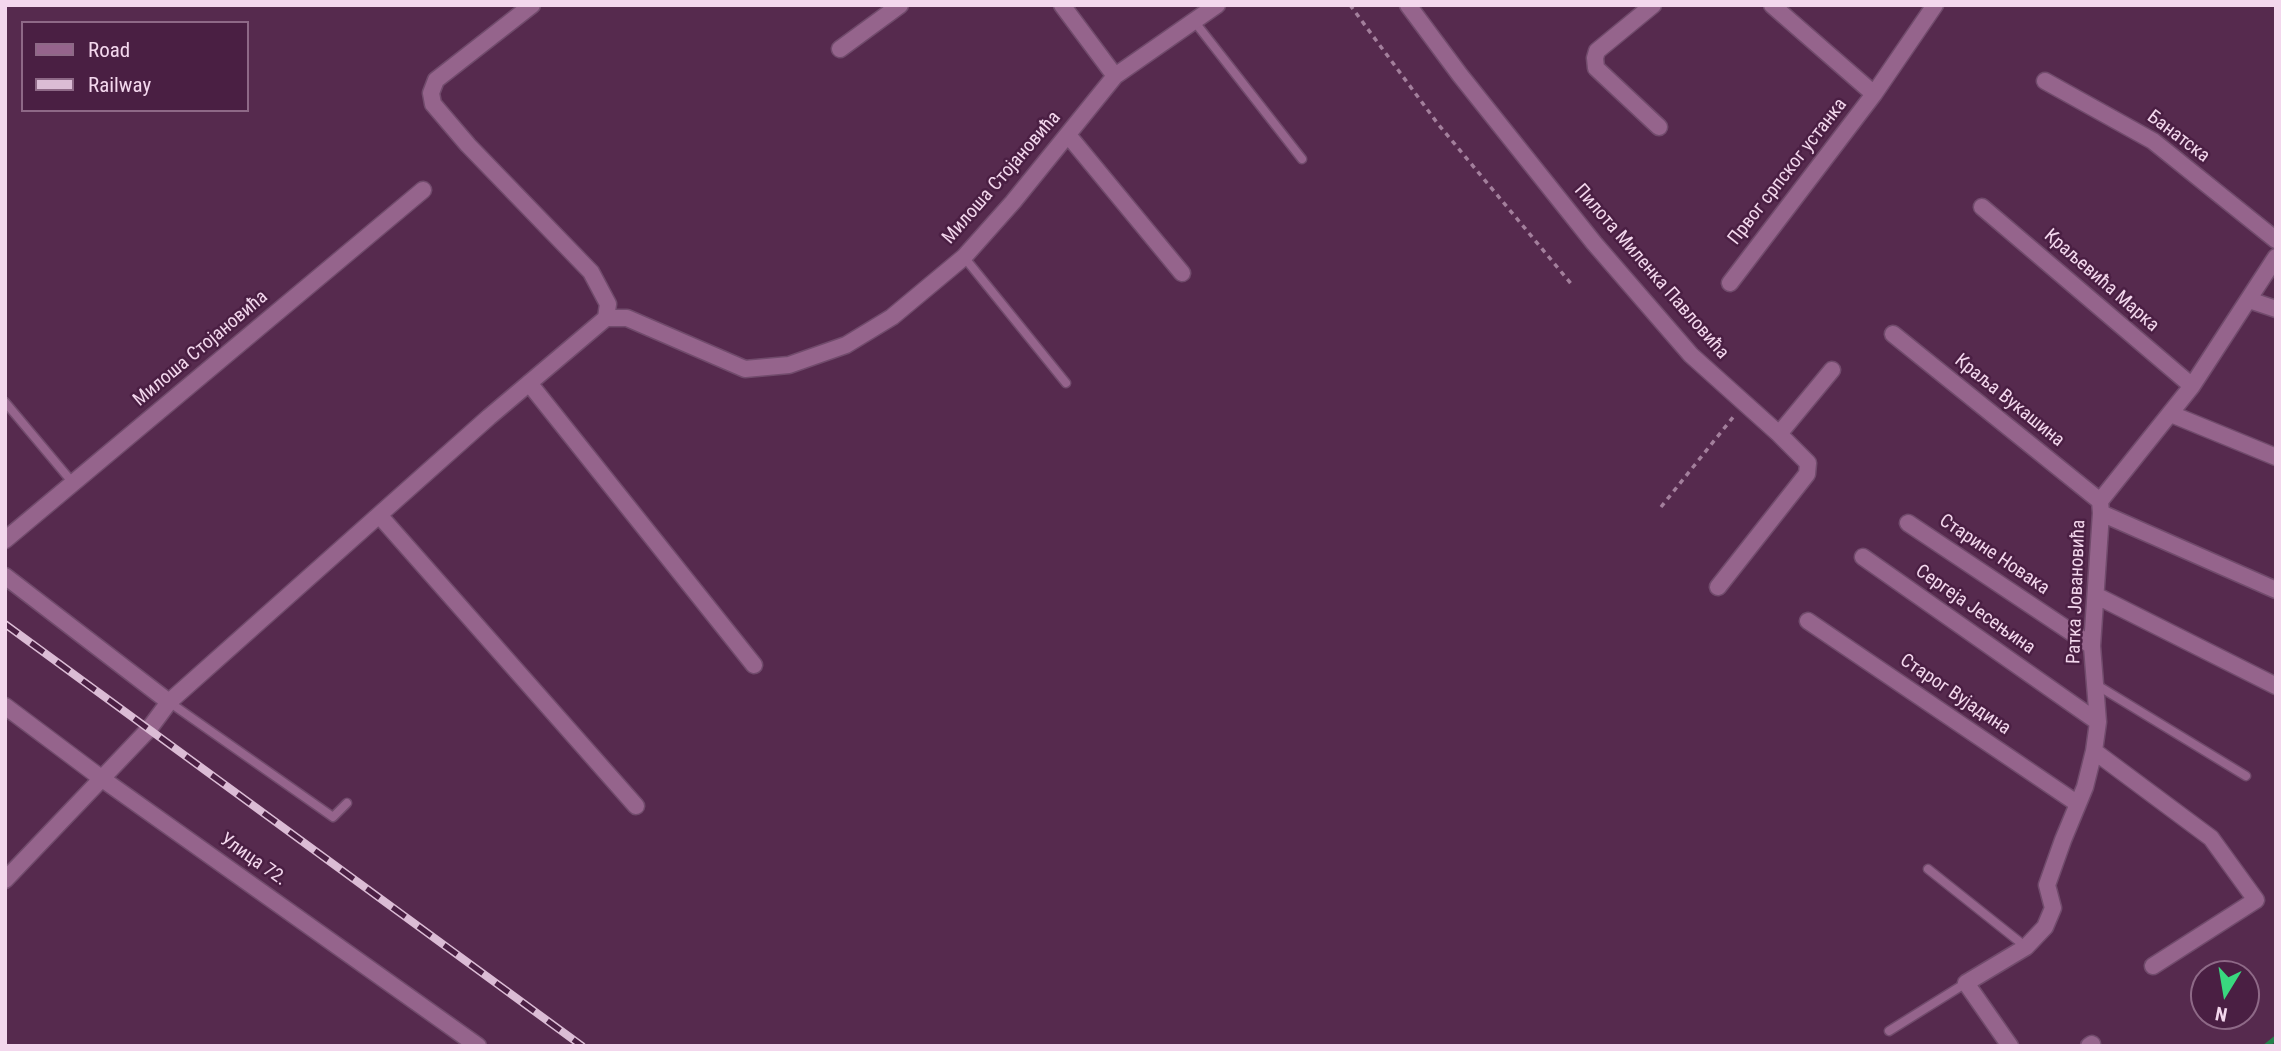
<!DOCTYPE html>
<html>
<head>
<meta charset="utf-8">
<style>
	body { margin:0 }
	#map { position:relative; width:2281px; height:1051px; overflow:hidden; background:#562a4e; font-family:"Roboto Condensed",sans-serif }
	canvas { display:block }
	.frame { position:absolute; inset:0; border:7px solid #f3d7ed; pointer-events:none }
	.legend { position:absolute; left:21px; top:21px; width:228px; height:91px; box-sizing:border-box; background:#4a1f43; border:2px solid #8e6987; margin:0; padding:9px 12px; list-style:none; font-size:21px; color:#f3d7ed }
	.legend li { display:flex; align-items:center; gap:14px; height:35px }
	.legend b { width:35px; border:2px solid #8e6987 }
	.north { position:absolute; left:2190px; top:960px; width:70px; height:70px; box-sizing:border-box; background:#4a1f43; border:2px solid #8e6987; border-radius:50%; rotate:191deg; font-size:19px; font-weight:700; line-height:28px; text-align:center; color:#f3d7ed }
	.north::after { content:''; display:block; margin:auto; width:24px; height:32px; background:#39d87f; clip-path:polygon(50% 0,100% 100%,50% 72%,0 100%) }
</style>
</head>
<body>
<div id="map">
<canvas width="2281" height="1051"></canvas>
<div class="frame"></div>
<ul class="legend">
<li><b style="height:9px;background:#95648c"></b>Road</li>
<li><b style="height:9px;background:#dbbcd5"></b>Railway</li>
</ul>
<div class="north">N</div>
</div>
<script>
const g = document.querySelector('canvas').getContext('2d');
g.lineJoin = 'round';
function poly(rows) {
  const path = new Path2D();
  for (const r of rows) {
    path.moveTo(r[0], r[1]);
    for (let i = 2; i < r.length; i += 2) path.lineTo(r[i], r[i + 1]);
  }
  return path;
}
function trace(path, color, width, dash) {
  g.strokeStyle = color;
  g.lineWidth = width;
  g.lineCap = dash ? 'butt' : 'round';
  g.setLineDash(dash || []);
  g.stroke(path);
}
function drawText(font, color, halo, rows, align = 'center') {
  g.font = font + ' "Roboto Condensed",sans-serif';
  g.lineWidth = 5;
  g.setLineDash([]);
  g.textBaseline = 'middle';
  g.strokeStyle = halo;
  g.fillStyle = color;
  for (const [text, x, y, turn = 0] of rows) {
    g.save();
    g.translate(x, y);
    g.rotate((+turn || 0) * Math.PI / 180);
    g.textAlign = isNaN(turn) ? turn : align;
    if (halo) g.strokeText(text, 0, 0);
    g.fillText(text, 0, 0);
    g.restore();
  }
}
trace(poly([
	[2266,1046,2276,1038]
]), '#21804b', 5);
const service = poly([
	[1194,21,1302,159],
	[964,257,1066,383],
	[5,402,73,483],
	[2095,684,2246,776],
	[169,702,333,817,347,803],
	[1928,869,2026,947],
	[1889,1031,1966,983]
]);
const minor = poly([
	[532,5,436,80,431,93,433,104,468,145,591,272,608,304,606,318],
	[1062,5,1115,76],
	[1408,5,1460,75,1594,243,1691,355,1779,434,1808,463,1807,474,1718,587],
	[1653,5,1597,51,1595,58,1596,68,1659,127],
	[1772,5,1874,94],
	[840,49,900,5],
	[2045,81,2153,141,2276,240],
	[1068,135,1182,273],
	[1982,207,2192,386],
	[1730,283,1874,94,1935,5],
	[2249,300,2276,309],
	[1893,334,2100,501],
	[529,383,754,665],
	[2171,414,2276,457],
	[1779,434,1832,370],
	[2101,513,2276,590],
	[379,515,636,806],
	[1908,523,2092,646],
	[5,540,423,190],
	[1863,557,2098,722],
	[5,576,169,702],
	[2097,596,2276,686],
	[1808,621,2078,804],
	[5,706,101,778,478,1046],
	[2094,751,2211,838,2256,900,2153,966],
	[5,880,149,729,169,702,489,417,606,318,627,318,745,369,789,365,846,345,892,317,964,257,1013,202,1115,76,1217,5],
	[2010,1046,1966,983,2026,947,2045,927,2053,908,2047,885,2063,840,2085,787,2094,751,2098,722,2092,646,2101,513,2100,501,2192,386,2276,257],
	[2089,1046,2092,1044]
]);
trace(service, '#714b6c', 11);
trace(minor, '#714b6c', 19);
trace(poly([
	[1350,5,1438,124,1573,286],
	[1661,507,1734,416]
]), '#a37f9c', 3.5, [5, 5]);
trace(service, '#95648c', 8);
trace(minor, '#95648c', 16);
const rail = poly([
	[5,624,582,1046]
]);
trace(rail, '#dbbcd5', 8);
trace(rail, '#4a1f43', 5, [16]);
drawText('19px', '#f3d7ed', '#4a1f43', [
	["Банатска",2178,137,37],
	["Првог српског устанка",1788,172,-52],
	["Милоша Стојановића",1002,178,-49],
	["Пилота Миленка Павловића",1651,272,49],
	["Краљевића Марка",2101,281,41],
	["Милоша Стојановића",201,349,-40],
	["Краља Вукашина",2009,401,39],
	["Старине Новака",1994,555,34],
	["Ратка Јовановића",2077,592,-88],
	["Сергеја Јесењина",1975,610,35],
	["Старог Вујадина",1955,695,34],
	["Улица 72.",253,860,35]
]);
</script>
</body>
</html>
